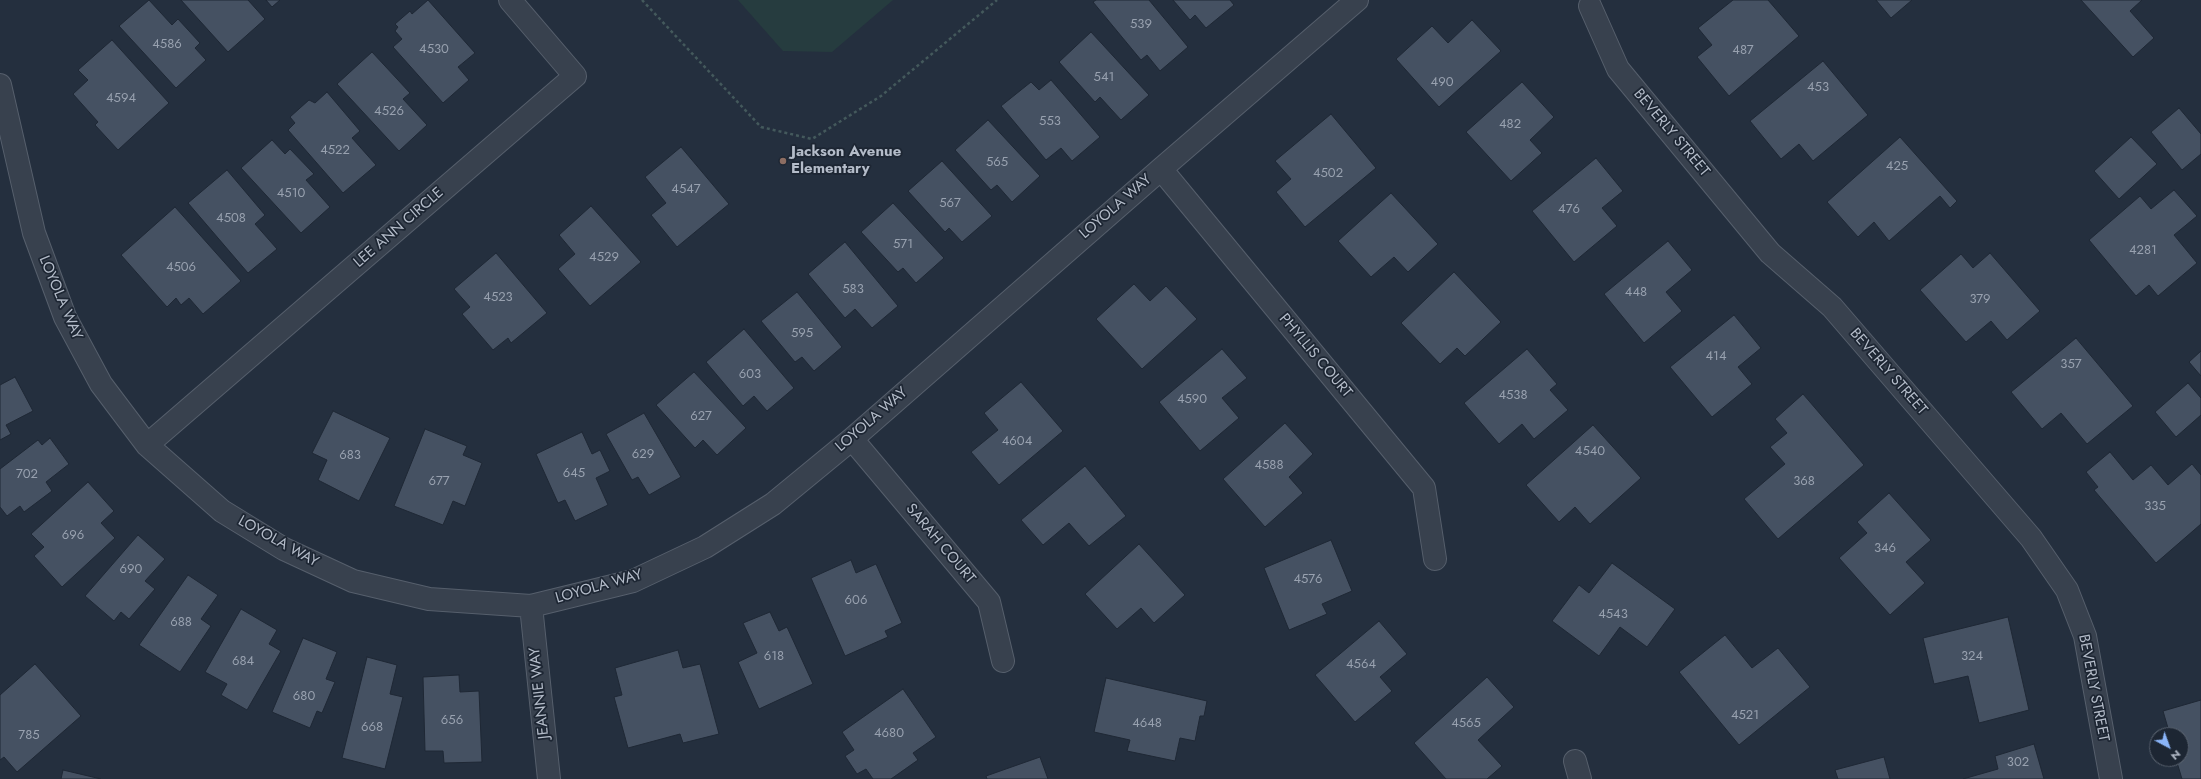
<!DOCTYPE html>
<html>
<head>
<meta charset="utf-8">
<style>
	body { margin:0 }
	#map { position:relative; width:2201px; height:779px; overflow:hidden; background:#242f3e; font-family:Jost,sans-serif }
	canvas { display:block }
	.north { position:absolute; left:2149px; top:727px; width:40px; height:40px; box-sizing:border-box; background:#1d2633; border:1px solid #59626f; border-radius:50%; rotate:139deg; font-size:11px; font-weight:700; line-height:16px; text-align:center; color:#b4bcc9 }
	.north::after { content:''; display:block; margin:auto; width:14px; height:18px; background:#8ab4f8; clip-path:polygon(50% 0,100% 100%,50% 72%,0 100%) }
</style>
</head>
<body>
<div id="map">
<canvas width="2201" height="779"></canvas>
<div class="north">N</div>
</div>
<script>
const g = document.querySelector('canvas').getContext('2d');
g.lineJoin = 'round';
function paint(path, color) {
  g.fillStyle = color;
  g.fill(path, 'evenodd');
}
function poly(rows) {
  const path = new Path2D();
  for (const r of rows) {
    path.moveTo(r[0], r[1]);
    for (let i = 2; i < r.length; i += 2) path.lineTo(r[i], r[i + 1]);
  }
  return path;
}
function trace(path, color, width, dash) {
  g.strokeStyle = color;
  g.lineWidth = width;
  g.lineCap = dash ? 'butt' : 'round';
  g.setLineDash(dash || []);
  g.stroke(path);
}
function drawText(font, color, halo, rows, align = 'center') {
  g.font = font + ' Jost,sans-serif';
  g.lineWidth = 3.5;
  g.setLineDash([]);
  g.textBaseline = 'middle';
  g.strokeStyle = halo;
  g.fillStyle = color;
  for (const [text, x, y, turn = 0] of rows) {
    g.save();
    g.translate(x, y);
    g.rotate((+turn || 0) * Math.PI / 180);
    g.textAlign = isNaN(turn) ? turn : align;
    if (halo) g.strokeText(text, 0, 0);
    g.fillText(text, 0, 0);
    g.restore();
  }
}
paint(poly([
	[738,0,893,0,832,52,783,51]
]), '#263c3f');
const building = poly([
	[149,0,172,25,178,19,200,43,195,48,206,60,176,88,119,26,149,0],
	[181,0,248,0,265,19,228,52,181,0],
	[266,0,280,0,272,7,266,0],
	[428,0,475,53,458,67,469,80,443,103,393,47,402,39,395,31,398,27,395,24,410,11,412,14,428,0],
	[1096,0,1149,0,1188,47,1160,71,1147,55,1141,60,1093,2,1096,0],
	[1173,0,1230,0,1234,5,1206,28,1195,15,1190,20,1173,0],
	[1733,0,1768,0,1799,36,1729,96,1697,57,1712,45,1698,28,1733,0],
	[1876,0,1912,0,1891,18,1876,0],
	[2081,0,2142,0,2130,11,2154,38,2133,57,2081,0],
	[1472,20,1501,51,1439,107,1396,59,1432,26,1448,43,1472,20],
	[1091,32,1149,95,1121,120,1100,97,1095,102,1059,62,1091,32],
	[112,40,169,103,118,150,95,125,98,122,73,94,88,80,78,70,112,40],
	[372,52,410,93,403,99,427,125,399,151,337,84,372,52],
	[1823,61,1868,115,1813,161,1799,144,1781,159,1750,121,1823,61],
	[1051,80,1100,137,1072,161,1061,148,1046,160,1001,106,1031,82,1039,90,1051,80],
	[1522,82,1554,117,1530,140,1542,153,1511,181,1466,132,1522,82],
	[327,92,360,131,352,138,376,165,343,193,288,130,295,123,290,117,309,100,315,103,327,92],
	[2179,108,2201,134,2201,154,2182,170,2151,132,2179,108],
	[1331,114,1376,168,1305,227,1276,192,1291,179,1275,161,1331,114],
	[988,120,1040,176,1012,202,997,185,991,190,955,150,988,120],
	[1900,137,1957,201,1950,208,1940,196,1889,241,1874,222,1858,237,1827,202,1900,137],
	[2131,137,2157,164,2119,199,2094,171,2131,137],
	[272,140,285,154,290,149,314,174,306,180,330,207,301,233,241,168,272,140],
	[681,147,729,204,677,247,651,215,666,203,645,177,681,147],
	[1596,158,1623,191,1602,208,1617,226,1574,262,1532,211,1596,158],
	[942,161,992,216,962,242,949,228,945,232,908,191,942,161],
	[227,170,265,215,255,224,277,249,248,273,188,203,227,170],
	[2174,190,2197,216,2174,235,2197,263,2158,296,2149,285,2136,296,2089,240,2140,196,2151,209,2174,190],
	[1391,193,1438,244,1408,272,1394,257,1371,277,1338,241,1391,193],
	[893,203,944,258,916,283,903,268,898,272,861,232,893,203],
	[591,206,641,262,590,306,558,269,575,254,559,235,591,206],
	[175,207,241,281,203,314,189,298,181,305,176,298,167,307,121,255,175,207],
	[1668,241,1692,270,1666,292,1682,311,1644,343,1604,294,1668,241],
	[845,242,898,306,872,328,855,309,845,318,808,274,845,242],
	[496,253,547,313,511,343,508,338,493,350,462,314,470,307,454,289,496,253],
	[1990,253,2040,311,2007,340,1991,321,1966,342,1920,290,1961,254,1973,268,1990,253],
	[1454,272,1501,322,1465,356,1457,348,1440,364,1401,323,1454,272],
	[1134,284,1150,301,1166,286,1197,319,1142,369,1096,319,1134,284],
	[797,292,842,347,814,371,802,357,795,362,761,321,797,292],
	[1734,315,1761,348,1738,367,1752,384,1712,417,1670,367,1734,315],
	[744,329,794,388,767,411,754,396,743,406,706,362,744,329],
	[2076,338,2133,406,2087,444,2061,413,2042,429,2011,392,2076,338],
	[1222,349,1247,378,1222,398,1239,418,1200,451,1159,402,1222,349],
	[1527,349,1557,384,1550,390,1568,410,1534,439,1522,424,1499,444,1464,403,1527,349],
	[2201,351,2201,376,2189,362,2201,351],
	[694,372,746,428,717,455,703,440,695,448,656,405,694,372],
	[15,377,33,411,6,425,11,434,0,440,0,385,15,377],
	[1021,382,1063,431,999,485,971,452,998,430,984,413,1021,382],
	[2188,383,2201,398,2201,415,2176,437,2155,412,2188,383],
	[1803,394,1864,465,1778,539,1744,499,1785,464,1770,447,1787,433,1775,419,1803,394],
	[333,411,390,438,359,501,318,480,327,460,312,453,333,411],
	[644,413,681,477,649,495,638,477,632,480,606,434,644,413],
	[1285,423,1313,454,1289,477,1303,493,1265,527,1223,479,1285,423],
	[1593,425,1641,478,1590,524,1575,507,1559,522,1526,485,1593,425],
	[425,429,467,446,463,455,482,463,465,506,453,501,443,525,394,506,425,429],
	[582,432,592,454,600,450,610,471,596,478,608,505,575,521,565,500,558,503,536,454,582,432],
	[50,438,69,464,46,482,52,491,24,512,20,506,7,516,0,507,0,469,38,440,42,445,50,438],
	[2110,452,2133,480,2151,465,2168,485,2192,464,2201,475,2201,524,2156,563,2094,490,2098,487,2086,472,2110,452],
	[1085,466,1126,516,1089,546,1069,523,1043,545,1021,520,1085,466],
	[88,482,114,511,101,523,115,538,62,587,34,556,44,547,31,534,88,482],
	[1889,493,1931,540,1906,562,1925,583,1890,615,1839,558,1867,533,1857,522,1889,493],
	[138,535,165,559,145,581,155,589,129,619,121,612,114,621,85,596,138,535],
	[1331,540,1352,591,1322,604,1327,614,1289,630,1264,568,1331,540],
	[1139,544,1185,595,1154,623,1141,608,1117,629,1085,594,1139,544],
	[851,560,856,573,876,564,902,623,885,631,888,637,845,656,811,578,851,560],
	[1612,563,1675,609,1647,647,1620,627,1599,656,1552,621,1579,585,1589,593,1612,563],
	[188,575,218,595,201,619,211,626,180,672,139,645,188,575],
	[241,609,277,630,269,644,281,651,247,710,221,695,227,684,205,672,241,609],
	[770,612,779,631,787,627,813,684,759,709,738,662,757,653,743,623,770,612],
	[2008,617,2029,710,1979,723,1968,676,1934,684,1923,638,2008,617],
	[1379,621,1407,654,1380,677,1392,691,1355,722,1315,675,1379,621],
	[1725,635,1752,668,1778,648,1810,687,1739,745,1679,672,1725,635],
	[303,638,337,652,326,679,335,682,322,713,317,711,310,728,272,712,303,638],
	[678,650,683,668,700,664,719,734,683,743,680,734,628,748,614,697,622,695,615,668,678,650],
	[367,657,397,665,390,694,403,697,385,769,342,758,367,657],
	[35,664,81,716,17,772,4,757,0,760,0,695,35,664],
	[459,675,460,692,479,691,482,762,444,763,443,751,425,751,423,677,459,675],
	[1487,677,1514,707,1478,740,1502,766,1487,779,1446,779,1414,743,1487,677],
	[1106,678,1207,701,1204,716,1200,716,1195,741,1180,738,1175,761,1127,751,1130,740,1094,732,1106,678],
	[903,689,936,737,913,753,918,760,891,779,873,779,866,769,857,774,845,756,854,750,842,732,903,689],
	[2201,700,2201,779,2182,779,2176,759,2181,759,2181,735,2170,735,2163,711,2201,700],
	[2034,744,2044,779,1963,779,1998,769,1995,756,2034,744],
	[1040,757,1048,779,987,779,986,776,1040,757],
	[1884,757,1890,779,1838,779,1835,770,1884,757],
	[63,770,101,779,61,779,63,770]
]);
paint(building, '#455162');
trace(building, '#1f2835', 1);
const minor = poly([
	[1590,6,1618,69,1770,253,1832,307,2031,538,2067,590,2085,636,2111,779],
	[0,85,34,233,65,317,101,384,147,445,222,511,284,549,353,581,429,599,531,606,633,581,705,547,773,504,852,439,1161,169,1357,0],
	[1161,169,1424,488,1435,559],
	[852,439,989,602,1003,661],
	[147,445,575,76,510,0],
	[531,606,549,779],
	[1575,761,1580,779]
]);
trace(minor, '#565f6c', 24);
trace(poly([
	[642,0,761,127,812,139,881,96,997,0]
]), '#44595c', 2.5, [3, 3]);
trace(minor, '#38414e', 22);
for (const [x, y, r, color] of [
	[783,161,4,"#8d6e63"]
]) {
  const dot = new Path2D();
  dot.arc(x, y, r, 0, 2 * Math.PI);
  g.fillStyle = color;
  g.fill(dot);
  trace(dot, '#1d2633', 1.5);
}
drawText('13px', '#98a1af', null, [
	["539",1141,25],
	["4586",167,45],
	["4530",434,50],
	["487",1743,51],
	["541",1104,78],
	["490",1442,83],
	["453",1818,88],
	["4594",121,99],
	["4526",389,112],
	["553",1050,122],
	["482",1510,125],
	["4522",335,151],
	["565",997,163],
	["425",1897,167],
	["4502",1328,174],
	["4547",686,190],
	["4510",291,194],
	["567",950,204],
	["476",1569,210],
	["4508",231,219],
	["571",903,245],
	["4281",2143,251],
	["4529",604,258],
	["4506",181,268],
	["583",853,290],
	["448",1636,293],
	["4523",498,298],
	["379",1980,300],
	["595",802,334],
	["414",1716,357],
	["357",2071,365],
	["603",750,375],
	["4538",1513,396],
	["4590",1192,400],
	["627",701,417],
	["4604",1017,442],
	["4540",1590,452],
	["629",643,455],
	["683",350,456],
	["4588",1269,466],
	["645",574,474],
	["702",27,475],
	["677",439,482],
	["368",1804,482],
	["335",2155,507],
	["696",73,536],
	["346",1885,549],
	["690",131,570],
	["4576",1308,580],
	["606",856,601],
	["4543",1613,615],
	["688",181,623],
	["618",774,657],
	["324",1972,657],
	["684",243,662],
	["4564",1361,665],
	["680",304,697],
	["4521",1745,716],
	["656",452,721],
	["4648",1147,724],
	["4565",1466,724],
	["668",372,728],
	["4680",889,734],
	["785",29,736],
	["302",2018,763]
]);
drawText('15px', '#b4bcc9', '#1d2633', [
	["BEVERLY STREET",1671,133,50],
	["LOYOLA WAY",1116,207,-41],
	["LEE ANN CIRCLE",399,228,-41],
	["LOYOLA WAY",60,298,67],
	["PHYLLIS COURT",1315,356,50],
	["BEVERLY STREET",1888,372,49],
	["LOYOLA WAY",872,420,-41],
	["LOYOLA WAY",278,542,29],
	["SARAH COURT",940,544,50],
	["LOYOLA WAY",599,587,-16],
	["BEVERLY STREET",2093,688,79],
	["JEANNIE WAY",540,693,-96]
]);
drawText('bold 15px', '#b4bcc9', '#1d2633', [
	["Jackson Avenue",791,152],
	["Elementary",791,169]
], 'left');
</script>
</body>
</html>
